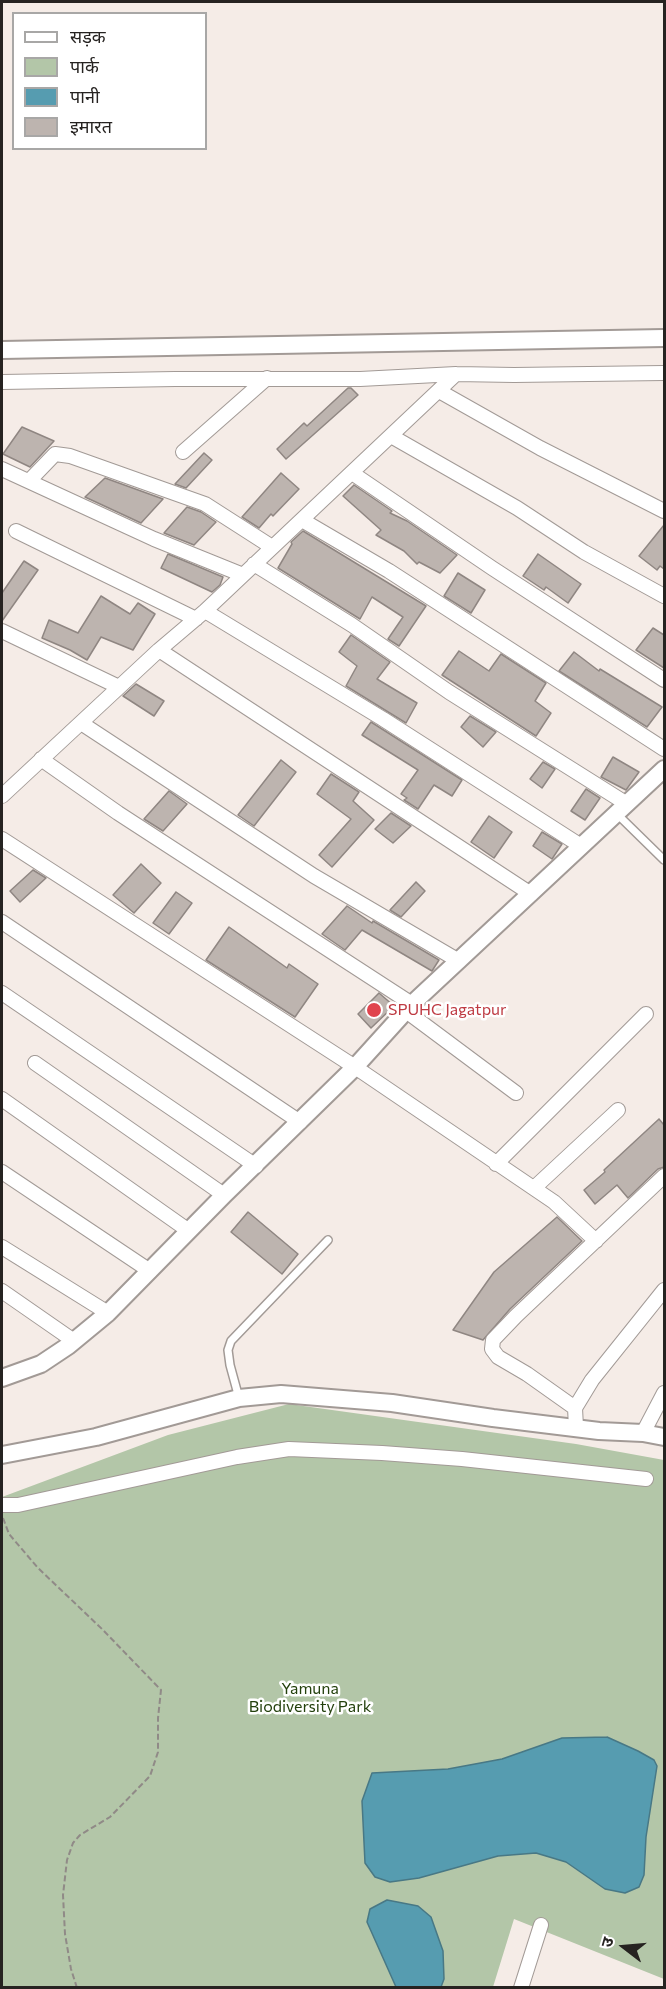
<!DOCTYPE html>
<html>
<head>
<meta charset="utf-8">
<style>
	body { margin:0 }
	#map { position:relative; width:666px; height:1989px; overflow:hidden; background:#f5ece7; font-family:Commissioner,"Noto Sans Devanagari",sans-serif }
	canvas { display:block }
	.frame { position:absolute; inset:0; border:3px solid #262321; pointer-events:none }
	.legend { position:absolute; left:12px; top:12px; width:195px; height:138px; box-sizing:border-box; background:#fff; border:2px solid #a8a7a6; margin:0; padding:8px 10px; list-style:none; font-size:18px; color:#262321 }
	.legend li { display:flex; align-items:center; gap:12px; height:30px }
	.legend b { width:30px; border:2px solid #a8a7a6 }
	.north { position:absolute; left:594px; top:1917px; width:60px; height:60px; -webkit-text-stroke:4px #fff; paint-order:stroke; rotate:286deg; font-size:16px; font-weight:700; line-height:24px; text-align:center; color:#262321 }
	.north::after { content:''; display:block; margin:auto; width:21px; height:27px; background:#262321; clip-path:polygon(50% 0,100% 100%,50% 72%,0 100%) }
</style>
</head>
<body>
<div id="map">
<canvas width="666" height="1989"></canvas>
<div class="frame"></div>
<ul class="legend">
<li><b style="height:8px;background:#fff"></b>सड़क</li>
<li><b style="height:16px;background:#b3c6a8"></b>पार्क</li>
<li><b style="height:16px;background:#569cb0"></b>पानी</li>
<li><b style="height:16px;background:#bdb4af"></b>इमारत</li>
</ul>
<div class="north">उ</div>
</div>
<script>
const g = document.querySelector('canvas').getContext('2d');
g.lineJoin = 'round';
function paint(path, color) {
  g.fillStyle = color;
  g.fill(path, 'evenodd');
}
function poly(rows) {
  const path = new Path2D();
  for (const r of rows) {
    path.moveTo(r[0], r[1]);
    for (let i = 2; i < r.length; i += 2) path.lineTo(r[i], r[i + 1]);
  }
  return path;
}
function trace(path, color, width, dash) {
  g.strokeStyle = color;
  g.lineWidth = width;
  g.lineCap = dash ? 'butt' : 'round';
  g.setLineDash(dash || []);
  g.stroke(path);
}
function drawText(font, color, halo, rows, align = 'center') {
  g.font = font + ' Commissioner,sans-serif';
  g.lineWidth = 5;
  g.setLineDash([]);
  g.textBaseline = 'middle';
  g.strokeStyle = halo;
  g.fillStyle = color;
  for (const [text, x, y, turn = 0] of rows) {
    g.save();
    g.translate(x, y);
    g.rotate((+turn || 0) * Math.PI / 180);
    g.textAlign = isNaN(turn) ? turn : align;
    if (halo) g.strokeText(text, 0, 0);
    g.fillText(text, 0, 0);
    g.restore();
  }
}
paint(poly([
	[289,1404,576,1444,664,1460,664,1979,514,1919,493,1987,2,1988,2,1497,168,1435]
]), '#b3c6a8');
const water = poly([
	[607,1737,638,1751,654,1760,657,1766,646,1837,644,1875,639,1887,625,1893,605,1889,566,1862,536,1853,498,1856,419,1878,390,1882,375,1877,365,1863,362,1801,372,1773,448,1769,502,1759,562,1738,607,1737],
	[387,1900,418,1906,431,1917,443,1951,444,1979,441,1987,396,1987,367,1922,370,1909,387,1900]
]);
paint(water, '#569cb0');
trace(water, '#487885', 1.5);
const building = poly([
	[348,388,351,388,358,395,286,459,277,449,304,423,307,426,348,388],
	[22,427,54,441,30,467,3,454,22,427],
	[204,453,212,460,186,488,175,484,204,453],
	[281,473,299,489,273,516,271,514,259,528,242,517,281,473],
	[105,478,163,499,141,523,85,497,105,478],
	[354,485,392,511,390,513,407,521,457,555,440,573,419,562,417,564,404,551,376,535,381,530,343,496,354,485],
	[187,507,201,512,216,522,194,545,164,533,187,507],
	[664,525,664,569,660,566,657,570,639,556,664,525],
	[303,531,426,606,399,646,388,639,403,617,372,597,360,619,278,568,292,544,291,542,303,531],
	[168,554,223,577,220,585,212,592,161,568,168,554],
	[538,554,581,584,568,603,546,587,544,590,523,576,538,554],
	[24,561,38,570,2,621,2,593,24,561],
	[458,573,485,590,471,613,444,596,458,573],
	[101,596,130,614,138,603,155,614,133,650,101,637,87,660,70,650,42,638,49,620,78,633,101,596],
	[653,628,664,635,664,668,636,650,653,628],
	[351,635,390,662,377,679,417,703,406,723,346,686,357,666,339,652,351,635],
	[459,651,489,671,501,654,546,683,535,701,551,713,536,736,442,675,459,651],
	[574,652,599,671,600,669,662,707,647,727,559,671,574,652],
	[136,684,164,701,154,716,123,696,136,684],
	[470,716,496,732,483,747,461,727,470,716],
	[371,722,462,780,452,796,434,785,418,809,404,800,407,798,401,794,418,770,362,735,371,722],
	[613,757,639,772,626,790,601,777,613,757],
	[281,760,296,772,254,826,238,815,281,760],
	[543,762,555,769,542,788,530,779,543,762],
	[331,774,359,792,353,801,374,820,332,867,319,855,351,819,317,794,331,774],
	[586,789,600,798,585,820,571,811,586,789],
	[169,791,187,804,163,831,144,819,169,791],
	[391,813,411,826,393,843,375,829,391,813],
	[489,816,512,832,494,858,471,842,489,816],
	[542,832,562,844,552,859,533,846,542,832],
	[141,864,161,883,134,913,113,895,141,864],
	[33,870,46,878,20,902,10,891,33,870],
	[416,882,425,891,401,917,390,910,416,882],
	[176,892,192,903,169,934,153,923,176,892],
	[347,906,372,923,373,921,439,960,432,971,362,930,345,950,322,934,347,906],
	[229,927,287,968,289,964,318,984,295,1017,206,960,229,927],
	[379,993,394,1006,371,1028,358,1014,379,993],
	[659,1119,664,1125,664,1167,658,1169,628,1198,617,1185,595,1204,584,1190,605,1172,604,1170,659,1119],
	[248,1212,298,1254,282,1274,231,1232,248,1212],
	[557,1217,582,1241,510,1309,483,1340,453,1330,494,1272,557,1217]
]);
paint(building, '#bdb4af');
trace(building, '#8f8682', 1.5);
const service = poly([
	[616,813,664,860],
	[239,1398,230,1365,228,1350,231,1341,328,1240]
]);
const minor = poly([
	[2,382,175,379,360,379,456,374,514,375,664,373],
	[439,391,540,448,664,511],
	[391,436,517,508,584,552,664,596],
	[183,452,267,378],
	[2,469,154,539,243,575],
	[352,473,492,568,664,680],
	[29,481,55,454,70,456,205,504,272,547],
	[302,520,389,571,664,749],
	[16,531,196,619],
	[254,564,352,625,449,692,627,804],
	[205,611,383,719,581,846],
	[2,631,119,687],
	[159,650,531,894],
	[81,723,314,876,459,961],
	[41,759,118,813,412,1004],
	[2,796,159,650,205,611,456,374],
	[2,839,355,1067,554,1202,596,1241],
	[2,922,300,1122],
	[2,993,256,1166],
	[406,1011,516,1093],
	[35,1063,224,1195],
	[2,1099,189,1231],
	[496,1164,646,1014],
	[2,1172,150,1271],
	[534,1188,618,1110],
	[2,1247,108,1313],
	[2,1291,74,1341],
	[575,1408,527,1374,498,1357,492,1349,493,1340,516,1316,664,1176],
	[576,1427,575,1408,592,1380,664,1290],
	[643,1433,664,1393],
	[2,1505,18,1505,237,1457,289,1449,382,1453,462,1459,646,1479],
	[521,1988,541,1925]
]);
const tertiary = poly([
	[2,350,664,338],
	[2,1378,41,1364,68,1346,108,1313,224,1195,355,1067,412,1004,664,769],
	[2,1455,96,1437,239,1398,281,1394,392,1403,493,1418,599,1431,643,1433,664,1437]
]);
trace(service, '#a29a96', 10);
trace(minor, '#a29a96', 16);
trace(tertiary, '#a29a96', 20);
trace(poly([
	[3,1518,9,1534,38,1568,102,1629,161,1690,158,1718,158,1752,150,1776,110,1817,80,1835,73,1843,67,1860,63,1895,65,1934,71,1969,77,1988]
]), '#908a87', 2, [6, 3]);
trace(service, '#fff', 7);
trace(minor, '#fff', 14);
trace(tertiary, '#fff', 16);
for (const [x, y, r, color] of [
	[374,1010,8,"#e0444e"]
]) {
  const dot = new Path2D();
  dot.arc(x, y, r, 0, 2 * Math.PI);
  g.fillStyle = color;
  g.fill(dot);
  trace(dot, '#fff', 2);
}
drawText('16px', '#be3a42', '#fff', [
	["SPUHC Jagatpur",388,1010]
], 'left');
drawText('16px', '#23400c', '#fff', [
	["Yamuna",310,1689],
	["Biodiversity Park",310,1707]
]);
</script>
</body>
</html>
